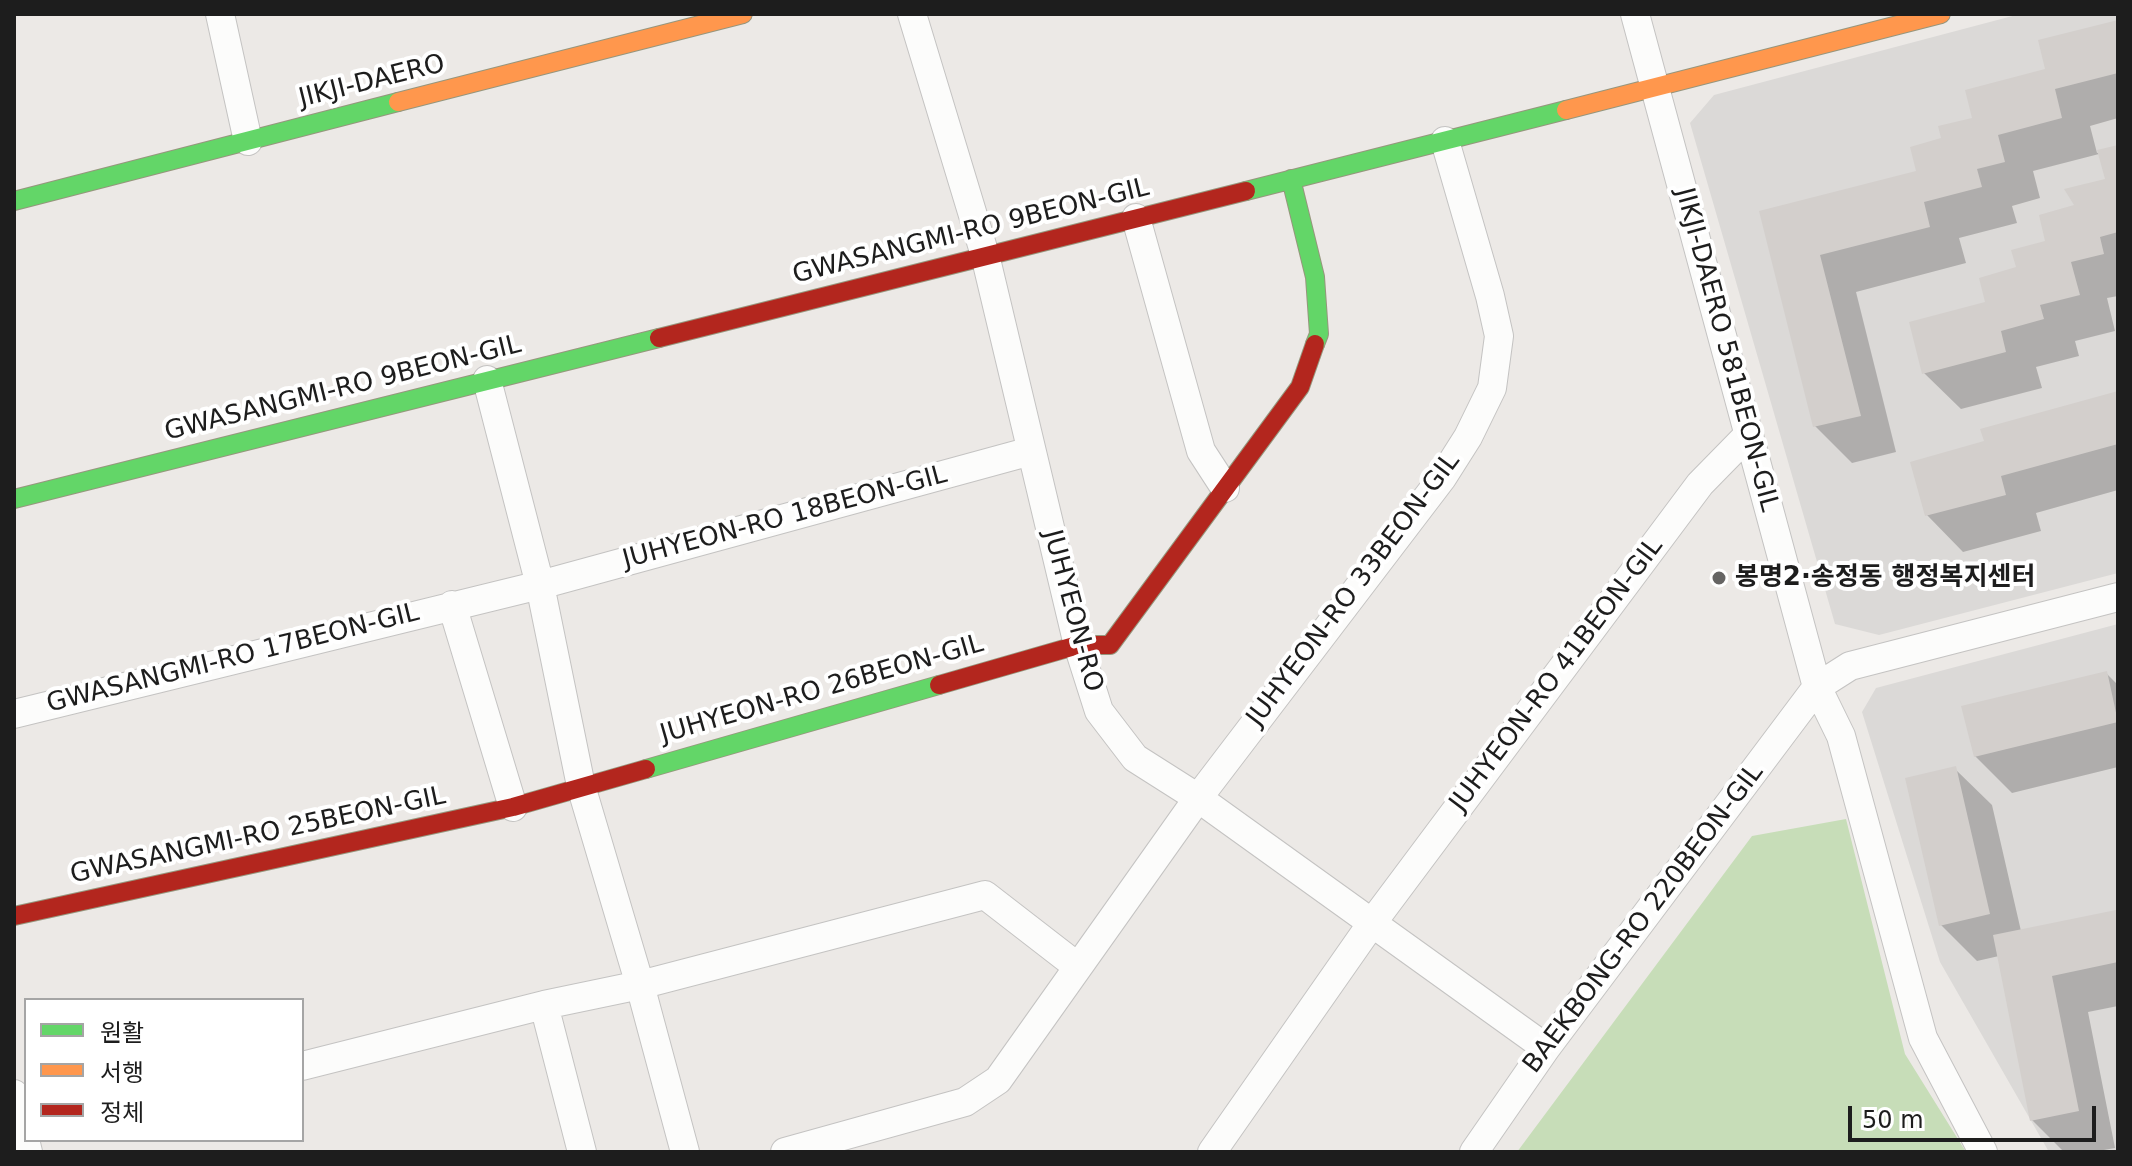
<!DOCTYPE html>
<html>
<head>
<meta charset="utf-8">
<style>
	body { margin:0 }
	#map { position:relative; width:2132px; height:1166px; overflow:hidden; background:#ece9e6; font-family:"DejaVu Sans","Noto Sans KR",sans-serif }
	canvas { display:block }
	.frame { position:absolute; inset:0; border:16px solid #1d1d1d; pointer-events:none }
	.legend { position:absolute; left:24px; top:998px; width:280px; height:144px; box-sizing:border-box; background:#fff; border:2px solid #a5a5a5; margin:0; padding:10px 14px; list-style:none; font-size:24px; color:#1d1d1d }
	.legend li { display:flex; align-items:center; gap:16px; height:40px }
	.legend b { width:40px; border:2px solid #a5a5a5 }
	.scale { position:absolute; left:1848px; top:1106px; width:248px; height:36px; box-sizing:border-box; border:4px solid #1d1d1d; border-top:0; padding-left:10px; font-size:24px; line-height:28px; white-space:nowrap; color:#1d1d1d; -webkit-text-stroke:6px #fff; paint-order:stroke }
</style>
</head>
<body>
<div id="map">
<canvas width="2132" height="1166"></canvas>
<div class="frame"></div>
<ul class="legend">
<li><b style="height:10px;background:#63d668"></b>원활</li>
<li><b style="height:10px;background:#ff974d"></b>서행</li>
<li><b style="height:10px;background:#b3261e"></b>정체</li>
</ul>
<div class="scale">50 m</div>
</div>
<script>
const g = document.querySelector('canvas').getContext('2d');
g.lineJoin = 'round';
function paint(path, color) {
  g.fillStyle = color;
  g.fill(path, 'evenodd');
}
function poly(rows) {
  const path = new Path2D();
  for (const r of rows) {
    path.moveTo(r[0], r[1]);
    for (let i = 2; i < r.length; i += 2) path.lineTo(r[i], r[i + 1]);
  }
  return path;
}
function trace(path, color, width, dash) {
  g.strokeStyle = color;
  g.lineWidth = width;
  g.lineCap = dash ? 'butt' : 'round';
  g.setLineDash(dash || []);
  g.stroke(path);
}
function drawText(font, color, halo, rows, align = 'center') {
  g.font = font + ' "DejaVu Sans","Noto Sans KR",sans-serif';
  g.lineWidth = 8;
  g.setLineDash([]);
  g.textBaseline = 'middle';
  g.strokeStyle = halo;
  g.fillStyle = color;
  for (const [text, x, y, turn = 0] of rows) {
    g.save();
    g.translate(x, y);
    g.rotate((+turn || 0) * Math.PI / 180);
    g.textAlign = isNaN(turn) ? turn : align;
    if (halo) g.strokeText(text, 0, 0);
    g.fillText(text, 0, 0);
    g.restore();
  }
}
paint(poly([
	[2020,14,2118,14,2118,573,1879,635,1835,624,1690,123,1714,95],
	[2118,624,2118,1152,2049,1152,1940,962,1862,712,1876,688]
]), '#dbd9d7');
paint(poly([
	[1846,819,1905,1054,1966,1152,1517,1152,1752,836]
]), '#c7ddb8');
paint(poly([
	[2118,22,2118,118,2090,126,2097,153,2118,147,2118,296,2107,298,2115,331,2075,341,2079,356,2036,367,2042,388,1961,409,1924,373,2018,269,2048,242,2077,207,2108,180,2099,154,2033,171,2040,198,2012,206,2017,223,1959,238,1966,263,1856,292,1896,452,1852,463,1815,426,1761,213,1919,173,1944,140],
	[2118,393,2118,490,2036,513,2041,531,1963,552,1927,515,1986,443],
	[2106,673,2118,685,2118,767,2012,793,1975,756],
	[1955,769,1992,805,2021,931,2115,912,2118,915,2118,1006,2088,1012,2115,1148,2093,1152,2064,1152,2032,1120,1999,956,1977,961,1941,925]
]), '#0003');
paint(poly([
	[2118,20,2118,73,2055,89,2062,118,1998,135,2005,162,1977,169,1982,187,1924,202,1930,227,1820,255,1861,416,1813,427,1759,211,1916,171,1910,147,1941,138,1938,126,1972,118,1965,90,2045,69,2038,40],
	[2118,145,2118,232,2100,237,2104,254,2071,262,2080,295,2040,305,2044,319,2001,331,2006,352,1922,374,1909,322,1985,302,1979,278,2016,267,2011,250,2045,241,2039,215,2074,205,2064,189,2105,179,2097,150],
	[2118,391,2118,444,2001,476,2006,495,1925,516,1910,462,1984,441,1980,429],
	[2107,671,2118,722,1974,757,1961,706],
	[1956,766,1990,914,1939,926,1905,778],
	[2116,910,2118,962,2052,976,2079,1111,2030,1121,1993,935]
]), '#d3cfcc');
const street = poly([
	[220,14,248,141],
	[912,14,985,255,1078,645,1099,711,1135,758,1198,798,1546,1048],
	[1635,14,1817,687,1841,736,1923,1038,1983,1152],
	[1136,218,1201,451,1225,488],
	[487,380,540,585,581,786,640,985,685,1152],
	[452,605,513,807],
	[14,714,540,585,1031,451],
	[544,1005,582,1152],
	[302,1066,544,1005,640,985,985,895,1078,967],
	[14,1094,28,1152],
	[785,1152,965,1102,998,1080,1198,798,1442,478,1468,437,1492,388,1499,336,1490,296,1445,141],
	[1212,1152,1372,923,1700,484,1749,434],
	[1474,1152,1546,1048,1817,687,1850,666,2118,597]
]);
const fast = poly([
	[1291,179,1315,277,1319,334,1315,344],
	[1246,191,1566,110],
	[14,201,398,102],
	[14,499,659,338],
	[646,769,939,685]
]);
const slow = poly([
	[398,102,743,14],
	[1566,110,1941,14]
]);
const jam = poly([
	[659,338,1246,191],
	[939,685,1078,645,1110,645,1300,387,1315,344],
	[14,916,513,807,646,769]
]);
trace(street, '#c4c3c2', 30);
trace(fast, '#96967d', 20);
trace(slow, '#96967d', 20);
trace(jam, '#96967d', 20);
trace(street, '#fcfcfb', 28);
trace(fast, '#63d668', 18);
trace(slow, '#ff974d', 18);
trace(jam, '#b3261e', 18);
for (const [x, y, r, color] of [
	[1719,578,8,"#656463"]
]) {
  const dot = new Path2D();
  dot.arc(x, y, r, 0, 2 * Math.PI);
  g.fillStyle = color;
  g.fill(dot);
  trace(dot, '#fff', 3);
}
drawText('26px', '#1d1d1d', '#fff', [
	["JIKJI-DAERO",372,82,-14],
	["GWASANGMI-RO 9BEON-GIL",971,232,-14],
	["JIKJI-DAERO 581BEON-GIL",1726,350,75],
	["GWASANGMI-RO 9BEON-GIL",343,389,-14],
	["JUHYEON-RO 18BEON-GIL",785,518,-15],
	["JUHYEON-RO 33BEON-GIL",1354,590,-53],
	["JUHYEON-RO",1072,611,75],
	["GWASANGMI-RO 17BEON-GIL",233,659,-14],
	["JUHYEON-RO 41BEON-GIL",1557,675,-53],
	["JUHYEON-RO 26BEON-GIL",822,690,-16],
	["GWASANGMI-RO 25BEON-GIL",258,836,-12],
	["BAEKBONG-RO 220BEON-GIL",1644,919,-53]
]);
drawText('bold 26px', '#1d1d1d', '#fff', [
	["봉명2·송정동 행정복지센터",1735,578]
], 'left');
</script>
</body>
</html>
